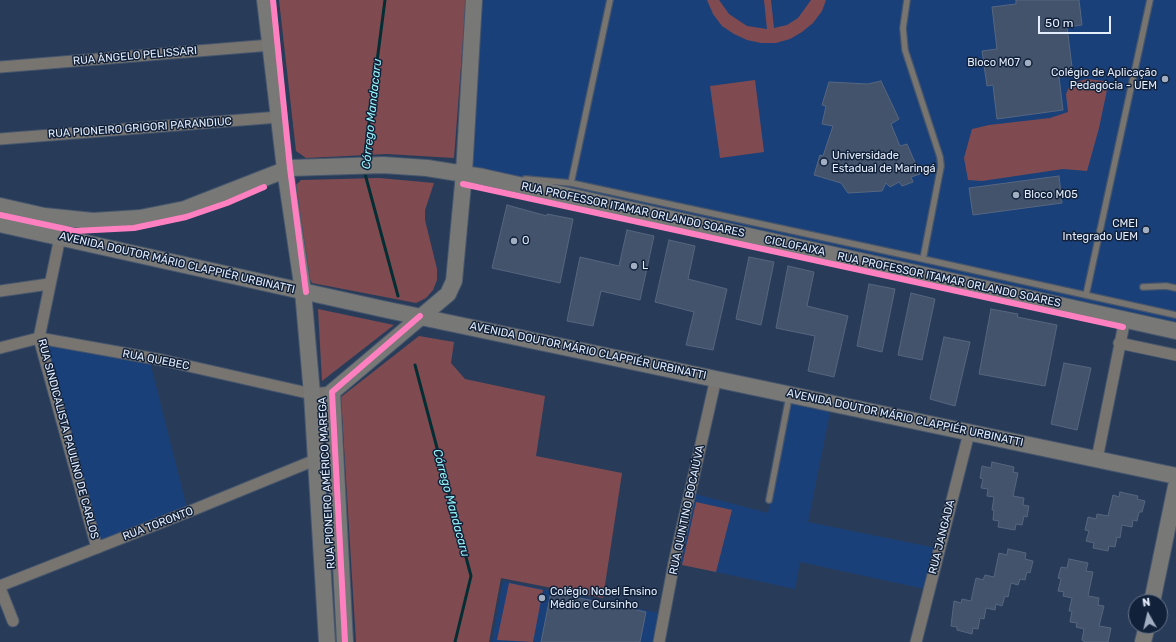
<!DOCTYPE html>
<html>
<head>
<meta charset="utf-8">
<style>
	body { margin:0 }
	#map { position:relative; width:1176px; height:642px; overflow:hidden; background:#283c5a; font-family:Rubik,sans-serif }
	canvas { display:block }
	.north { position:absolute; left:1128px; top:594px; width:40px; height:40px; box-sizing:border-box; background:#11213a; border:1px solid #657387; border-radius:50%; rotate:352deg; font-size:11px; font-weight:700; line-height:16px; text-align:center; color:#e4edfb }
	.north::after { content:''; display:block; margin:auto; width:14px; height:18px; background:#a2afc3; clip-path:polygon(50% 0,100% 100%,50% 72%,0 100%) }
	.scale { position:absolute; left:1038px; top:16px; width:73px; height:18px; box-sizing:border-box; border:2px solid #e4edfb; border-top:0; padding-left:5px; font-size:12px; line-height:14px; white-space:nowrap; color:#e4edfb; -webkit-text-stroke:3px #11213a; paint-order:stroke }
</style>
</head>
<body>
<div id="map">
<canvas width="1176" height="642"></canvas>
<div class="north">N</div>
<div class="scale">50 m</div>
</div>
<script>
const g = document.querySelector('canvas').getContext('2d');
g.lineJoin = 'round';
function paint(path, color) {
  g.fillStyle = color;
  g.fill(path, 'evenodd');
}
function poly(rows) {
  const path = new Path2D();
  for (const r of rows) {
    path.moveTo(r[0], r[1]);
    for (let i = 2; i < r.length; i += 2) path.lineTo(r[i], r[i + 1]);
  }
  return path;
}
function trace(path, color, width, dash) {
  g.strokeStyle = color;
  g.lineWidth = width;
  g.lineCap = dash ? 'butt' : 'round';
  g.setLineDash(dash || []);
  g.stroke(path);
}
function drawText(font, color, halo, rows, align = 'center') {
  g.font = font + ' Rubik,sans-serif';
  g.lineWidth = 3;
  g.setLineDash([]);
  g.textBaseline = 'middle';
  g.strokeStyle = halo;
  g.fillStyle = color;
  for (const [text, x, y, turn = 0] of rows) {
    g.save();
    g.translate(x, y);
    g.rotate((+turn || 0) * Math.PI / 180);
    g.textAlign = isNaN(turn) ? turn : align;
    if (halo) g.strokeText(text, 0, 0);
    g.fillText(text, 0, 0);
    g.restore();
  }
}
paint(poly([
	[481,0,1176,0,1176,322,479,170,472,166],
	[39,338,149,358,188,512,97,548],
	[791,394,832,402,808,522,936,548,925,589,800,562,795,589,675,563,691,493,768,513],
	[503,581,664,614,658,642,492,642]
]), '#1a407a');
paint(poly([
	[279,0,466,0,454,158,387,154,306,158,296,151],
	[707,0,719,0,729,14,747,26,767,29,764,0,771,0,774,28,787,25,798,18,811,0,826,0,822,11,813,23,802,32,790,39,776,43,761,43,747,40,734,34,722,26,713,14],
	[1087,79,1105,81,1107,90,1099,128,1087,171,1063,169,982,181,968,180,964,158,972,129,989,125,1050,118,1068,112,1066,94,1071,83],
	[755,80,764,152,720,158,710,86],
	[379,178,434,183,425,210,425,220,437,269,437,280,433,290,426,298,416,303,312,283,308,275,296,185,301,180],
	[318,309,394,325,322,381],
	[419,336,454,342,451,363,465,379,545,396,536,456,622,473,603,598,501,578,489,642,356,642,341,397],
	[696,502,732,510,716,572,682,565],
	[509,583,543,590,533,642,497,640]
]), '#7f4b50');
trace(poly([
	[364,161,385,0],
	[364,170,398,296],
	[415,365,471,576,455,642]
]), '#042e33', 3);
const building = poly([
	[1016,0,1079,0,1082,25,1067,27,1073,75,1059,77,1063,110,997,119,993,85,987,86,982,51,997,49,992,7,1016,4,1016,0],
	[881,81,899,119,891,124,900,146,907,144,920,174,911,177,913,182,902,186,899,182,890,187,886,183,882,191,848,193,841,183,814,175,820,155,823,156,833,126,822,124,826,106,822,105,829,82,868,84,881,81],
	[1059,176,1062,203,973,215,969,188,1059,176],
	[507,205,547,216,547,214,573,219,560,283,492,268,507,205],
	[627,230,654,236,640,300,601,291,593,326,567,321,580,257,619,266,627,230],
	[669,240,695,246,688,279,727,289,713,350,686,345,694,312,655,302,669,240],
	[749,257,774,262,761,325,736,319,749,257],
	[788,266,814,272,807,306,848,316,834,377,808,371,815,336,776,328,788,266],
	[869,284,895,289,882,352,857,346,869,284],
	[911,293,935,299,922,360,898,355,911,293],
	[991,309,1018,314,1017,317,1057,325,1045,386,979,374,991,309],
	[944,337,970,342,955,406,930,399,944,337],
	[1064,363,1091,368,1077,430,1051,424,1064,363],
	[992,462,1014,467,1013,472,1018,473,1013,496,1024,498,1023,505,1029,506,1027,517,1024,516,1022,525,1016,524,1015,530,998,527,999,521,993,520,994,510,992,510,994,497,987,496,988,489,981,488,983,479,980,478,982,466,991,468,992,462],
	[1120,492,1138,496,1137,499,1145,501,1142,512,1139,512,1137,521,1133,520,1132,527,1122,525,1120,538,1117,537,1115,547,1109,546,1108,551,1093,548,1094,543,1086,541,1089,531,1085,530,1088,517,1096,519,1097,514,1108,516,1113,495,1119,497,1120,492],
	[1008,549,1026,553,1025,559,1033,561,1030,573,1027,572,1025,580,1020,579,1018,585,1011,583,1008,597,1005,596,1002,606,996,604,995,610,986,608,984,619,980,618,978,629,973,628,972,634,957,630,957,627,951,626,954,601,961,603,962,599,971,601,976,578,983,580,985,575,994,577,999,553,1007,555,1008,549],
	[1069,559,1088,563,1086,571,1093,572,1088,596,1099,598,1098,605,1104,606,1099,626,1111,628,1108,642,1085,642,1082,640,1084,629,1076,627,1077,623,1070,622,1072,611,1069,611,1072,598,1063,596,1064,592,1058,591,1061,579,1058,578,1061,567,1067,568,1069,559],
	[551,592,646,612,640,642,541,642,551,592]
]);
paint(building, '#43536b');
trace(building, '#56667f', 1);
const lane = poly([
	[907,0,903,28,905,50,940,157,941,166,923,259],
	[525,179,571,183,923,259,1176,315],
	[571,183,610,0],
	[1143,287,1166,286,1176,288],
	[1086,295,1150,0],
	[769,500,789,397]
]);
const street = poly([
	[0,67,271,45],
	[0,139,279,117],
	[60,237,39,338,97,548],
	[0,291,49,284],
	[1119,343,1176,355],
	[0,348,39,338,162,360,312,394,332,392],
	[1097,459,1125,319],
	[0,586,188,512,315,460,334,456],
	[0,588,13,621],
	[659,642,674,563,716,378],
	[916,642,969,433]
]);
const secondary = poly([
	[265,0,285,169,303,291,312,394,327,642],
	[0,206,44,216,93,221,140,218,185,209,290,168,383,165,427,168,483,177,1176,331],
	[0,224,383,309,1176,476],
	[1152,602,1176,486],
	[345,642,332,392,448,294,454,281,464,173,474,0],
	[1143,642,1147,626]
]);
trace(lane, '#47566c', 8);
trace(street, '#47566c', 13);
trace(secondary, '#47566c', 18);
trace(lane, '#787571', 5.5);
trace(street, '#787571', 11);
trace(secondary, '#787877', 16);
trace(poly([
	[273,0,290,168,306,292],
	[463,184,1123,327],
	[0,215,75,231,134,228,186,217,227,203,264,187],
	[345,642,332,392,420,316]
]), '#ff80c0', 6);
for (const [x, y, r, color] of [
	[1028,63,4,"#a2afc3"],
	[1165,79,4,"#a2afc3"],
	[824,162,4,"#a2afc3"],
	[1016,195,4,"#a2afc3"],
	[1146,230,4,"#a2afc3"],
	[514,241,4,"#a2afc3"],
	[634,266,4,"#a2afc3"],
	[542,598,4,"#a2afc3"]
]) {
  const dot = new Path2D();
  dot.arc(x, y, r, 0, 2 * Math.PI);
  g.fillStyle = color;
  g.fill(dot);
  trace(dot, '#11213a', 1.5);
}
drawText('11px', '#e4edfb', '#11213a', [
	["RUA ÂNGELO PELISSARI",135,56,-5],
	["RUA PIONEIRO GRIGORI PARANDIUC",140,128,-4],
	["RUA PROFESSOR ITAMAR ORLANDO SOARES",633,210,12],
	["CICLOFAIXA",795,246,12],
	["AVENIDA DOUTOR MÁRIO CLAPPIÉR URBINATTI",177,263,13],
	["RUA PROFESSOR ITAMAR ORLANDO SOARES",949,280,12],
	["AVENIDA DOUTOR MÁRIO CLAPPIÉR URBINATTI",588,351,12],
	["RUA QUEBEC",156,360,11],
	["AVENIDA DOUTOR MÁRIO CLAPPIÉR URBINATTI",905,418,12],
	["RUA SINDICALISTA PAULINO DE CARLOS",68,439,75],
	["RUA PIONEIRO AMÉRICO MAREGA",327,483,-93],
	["RUA QUINTINO BOCAIÚVA",687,510,-78],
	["RUA TORONTO",158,524,-21],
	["RUA JANGADA",942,537,-76]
]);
drawText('11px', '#e4edfb', '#11213a', [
	["Bloco M07",1020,63,"right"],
	["Colégio de Aplicação",1157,73,"right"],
	["Pedagócia - UEM",1157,86,"right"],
	["Universidade",832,156],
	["Estadual de Maringá",832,169],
	["Bloco M05",1024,195],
	["CMEI",1138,224,"right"],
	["Integrado UEM",1138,237,"right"],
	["O",522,241],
	["L",642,266],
	["Colégio Nobel Ensino",550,592],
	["Médio e Cursinho",550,605]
], 'left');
drawText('italic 12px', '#97f4f8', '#11213a', [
	["Córrego Mandacaru",372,114,-84],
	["Córrego Mandacaru",451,503,75]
]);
</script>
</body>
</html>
